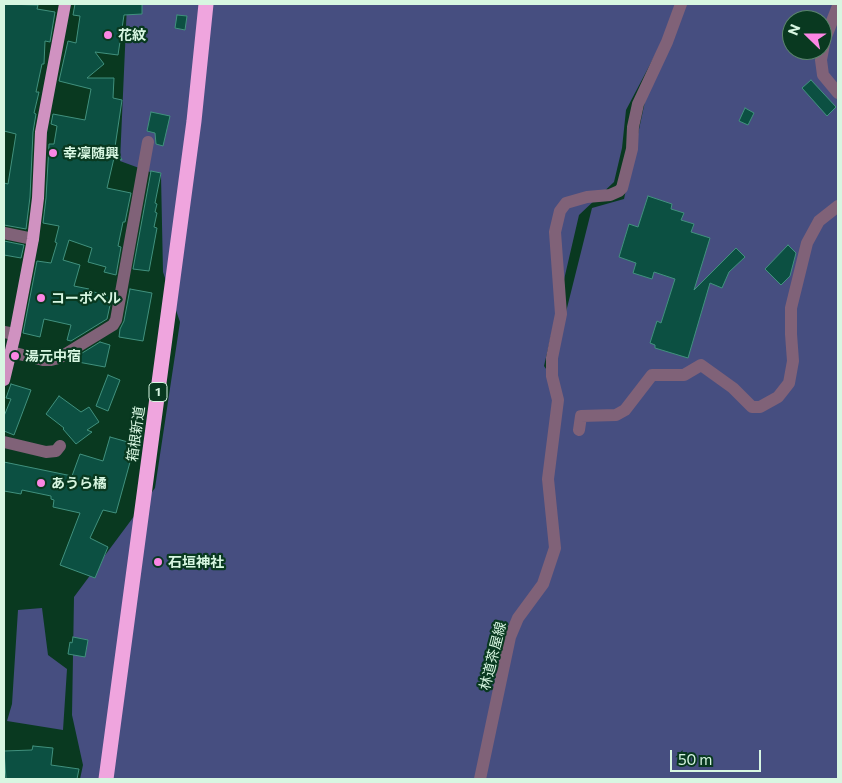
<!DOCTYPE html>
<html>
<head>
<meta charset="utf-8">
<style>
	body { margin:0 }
	#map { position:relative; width:842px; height:783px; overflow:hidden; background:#093920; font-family:Commissioner,sans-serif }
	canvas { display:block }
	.frame { position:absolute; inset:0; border:5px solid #d7f6e1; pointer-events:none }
	.north { position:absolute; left:782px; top:10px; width:50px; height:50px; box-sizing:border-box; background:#093920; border:1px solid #5b856d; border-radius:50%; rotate:292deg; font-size:14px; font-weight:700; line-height:20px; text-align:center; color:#d7f6e1 }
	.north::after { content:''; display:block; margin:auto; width:18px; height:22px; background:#fc86e4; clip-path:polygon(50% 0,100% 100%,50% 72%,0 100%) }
	.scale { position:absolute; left:670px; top:750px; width:91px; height:22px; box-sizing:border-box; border:2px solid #d7f6e1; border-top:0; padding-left:6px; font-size:15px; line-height:18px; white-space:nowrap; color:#d7f6e1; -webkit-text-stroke:4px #093920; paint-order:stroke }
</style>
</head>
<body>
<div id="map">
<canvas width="842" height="783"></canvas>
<div class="frame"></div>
<div class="north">N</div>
<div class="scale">50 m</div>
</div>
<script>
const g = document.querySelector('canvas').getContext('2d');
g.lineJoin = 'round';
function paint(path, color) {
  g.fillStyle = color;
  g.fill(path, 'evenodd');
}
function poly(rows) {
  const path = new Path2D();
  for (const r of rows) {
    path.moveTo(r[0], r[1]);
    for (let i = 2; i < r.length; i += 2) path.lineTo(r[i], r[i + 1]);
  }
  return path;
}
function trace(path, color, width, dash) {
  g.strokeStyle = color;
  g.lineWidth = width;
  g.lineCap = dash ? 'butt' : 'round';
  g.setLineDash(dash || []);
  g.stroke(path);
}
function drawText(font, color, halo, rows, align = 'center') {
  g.font = font + ' Commissioner,"Noto Sans JP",sans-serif';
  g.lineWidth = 4.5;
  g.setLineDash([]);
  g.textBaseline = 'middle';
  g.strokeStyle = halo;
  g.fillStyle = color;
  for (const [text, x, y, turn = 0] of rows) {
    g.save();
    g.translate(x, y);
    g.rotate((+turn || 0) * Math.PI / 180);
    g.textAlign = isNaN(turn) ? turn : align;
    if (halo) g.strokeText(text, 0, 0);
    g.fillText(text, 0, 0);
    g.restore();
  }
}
paint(poly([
	[127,4,838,4,838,779,80,779,83,765,72,715,74,597,155,488,180,322,163,272,161,176,120,161],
	[792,20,822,20,822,50,792,50],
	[655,55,624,199,592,208,554,360,555,382,544,366,579,215,614,182,622,148,626,110],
	[42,608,48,655,67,669,63,730,7,721,12,704,18,610]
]), '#464e80');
const building = poly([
	[4,4,38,5,37,9,55,12,50,42,45,41,44,64,42,64,36,92,39,92,34,113,36,114,33,132,30,197,26,229,4,225,4,183,8,184,16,134,4,131,4,4],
	[75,4,142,4,142,14,124,15,118,55,95,52,104,64,87,78,114,78,113,98,122,100,115,147,122,160,114,158,107,188,131,193,125,222,123,222,118,246,121,247,116,275,104,272,106,267,88,262,92,248,69,240,63,260,80,265,74,286,89,289,89,291,112,296,107,319,71,341,67,340,71,325,44,319,40,337,23,333,37,261,51,263,57,243,55,242,59,226,43,223,46,198,49,144,54,144,57,126,51,124,53,114,85,120,91,89,59,81,68,41,76,43,80,16,73,15,75,4],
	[177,15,187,16,185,30,175,28,177,15],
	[811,80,836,107,827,116,802,88,811,80],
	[745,108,754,113,748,125,739,121,745,108],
	[151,112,170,116,163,146,156,144,155,133,147,131,151,112],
	[151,171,161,173,155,203,157,204,155,212,157,213,154,227,157,228,149,271,133,269,151,171],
	[648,196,672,204,671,209,684,213,681,220,694,224,691,232,710,238,694,290,736,248,745,257,729,272,722,288,710,283,688,358,655,348,655,345,650,343,657,321,661,323,675,279,654,272,652,279,633,273,636,263,619,257,629,224,638,227,648,196],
	[4,241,24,245,21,258,4,255,4,241],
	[788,245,796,253,790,276,781,285,765,269,788,245],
	[130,289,152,293,143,341,119,337,120,329,124,321,130,289],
	[100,342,110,345,105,367,78,362,79,355,100,342],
	[108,375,120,380,108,411,96,406,108,375],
	[11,384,31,390,14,435,4,431,4,416,11,399,6,398,11,384],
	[59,396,81,412,89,407,99,422,87,430,92,432,76,444,63,429,64,428,46,414,59,396],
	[110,437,135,444,116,513,103,510,90,538,108,547,95,578,60,565,80,513,53,507,54,500,51,499,51,496,22,490,21,494,4,491,4,462,72,476,80,454,103,461,110,437],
	[73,637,88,640,85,657,68,654,70,642,72,643,73,637],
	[33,746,53,748,51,765,79,769,77,779,6,779,4,751,32,750,33,746]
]);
paint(building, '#0c5042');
trace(building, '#41917e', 1);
trace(poly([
	[838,6,825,39,821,60,823,75,838,93],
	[4,233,33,239],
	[4,332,15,334],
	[11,352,43,360,51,360,59,358,113,325,116,320,148,142],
	[579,430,581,416,616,415,625,410,652,375,684,375,701,365,733,388,752,407,760,407,778,397,789,383,793,361,791,334,791,308,807,243,819,221,838,206],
	[4,442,46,452,56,451,60,446],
	[480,779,510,637,518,618,543,584,555,548,548,479,558,400,552,376,552,358,561,314,555,232,560,211,566,203,587,197,610,195,619,191,622,188,632,149,633,127,638,104,667,42,681,4]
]), '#806278', 12);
trace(poly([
	[4,380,15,334,33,239,38,198,41,132,65,4]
]), '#d092c1', 12);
trace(poly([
	[106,779,194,121,206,4]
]), '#efa5de', 15);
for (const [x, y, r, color] of [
	[108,35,5,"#fc86e4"],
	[53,153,5,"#fc86e4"],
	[41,298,5,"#fc86e4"],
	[15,356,5,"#fc86e4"],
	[41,483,5,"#fc86e4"],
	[158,562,5,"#fc86e4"]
]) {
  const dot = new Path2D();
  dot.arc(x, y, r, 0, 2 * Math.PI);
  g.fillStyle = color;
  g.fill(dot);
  trace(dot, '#093920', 2);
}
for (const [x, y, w] of [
	[158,392,18]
]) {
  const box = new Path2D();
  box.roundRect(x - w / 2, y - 9.5, w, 19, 4);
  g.fillStyle = '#093920';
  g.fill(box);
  trace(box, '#d7f6e1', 1);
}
drawText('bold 12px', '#d7f6e1', null, [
	["1",158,392]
]);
drawText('bold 14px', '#d7f6e1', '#093920', [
	["花紋",118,35],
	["幸凜随興",63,153],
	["コーポベル",51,298],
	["湯元中宿",25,356],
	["あうら橘",51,483],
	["石垣神社",168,562]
], 'left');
drawText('14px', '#d7f6e1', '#093920', [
	["箱根新道",136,434,-82],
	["林道茶屋線",493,656,-76]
]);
</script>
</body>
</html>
